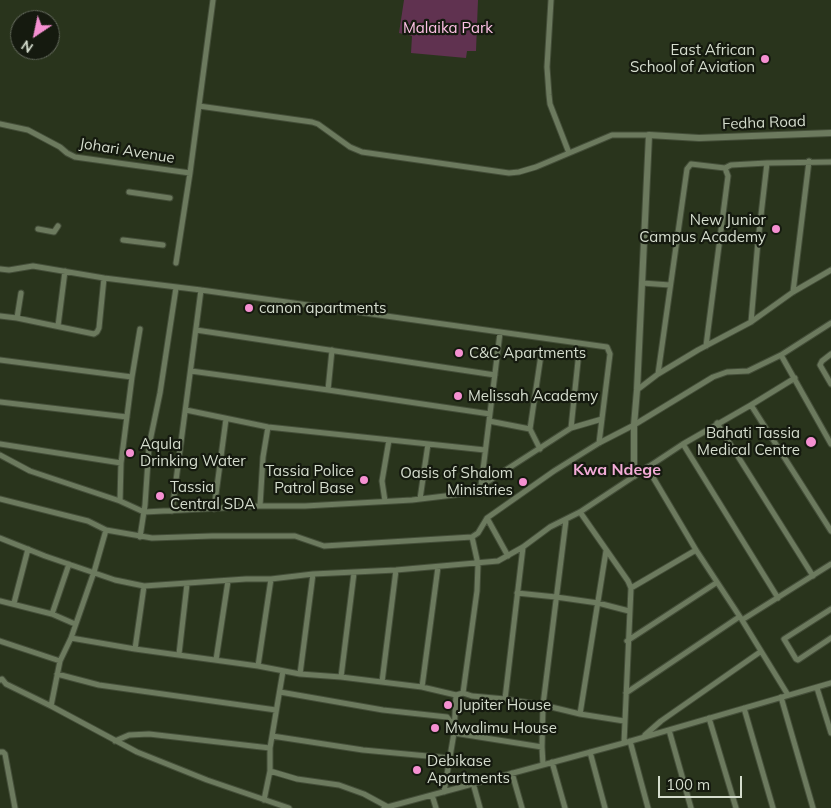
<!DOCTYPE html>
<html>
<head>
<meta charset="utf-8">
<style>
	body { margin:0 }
	#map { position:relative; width:831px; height:808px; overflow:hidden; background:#29341c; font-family:Mulish,sans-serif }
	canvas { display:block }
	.north { position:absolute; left:10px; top:10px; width:50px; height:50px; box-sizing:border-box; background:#151a0f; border:1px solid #62685b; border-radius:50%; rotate:214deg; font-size:14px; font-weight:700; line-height:20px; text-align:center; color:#d5ddce }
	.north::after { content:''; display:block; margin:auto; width:18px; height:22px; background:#f590d1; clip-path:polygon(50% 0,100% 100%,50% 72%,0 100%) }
	.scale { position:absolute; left:658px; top:776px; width:84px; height:22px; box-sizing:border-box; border:2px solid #d5ddce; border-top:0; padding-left:6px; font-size:15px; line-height:18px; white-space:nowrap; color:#d5ddce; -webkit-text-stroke:4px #151a0f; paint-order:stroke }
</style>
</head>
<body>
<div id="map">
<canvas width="831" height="808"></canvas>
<div class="north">N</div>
<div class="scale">100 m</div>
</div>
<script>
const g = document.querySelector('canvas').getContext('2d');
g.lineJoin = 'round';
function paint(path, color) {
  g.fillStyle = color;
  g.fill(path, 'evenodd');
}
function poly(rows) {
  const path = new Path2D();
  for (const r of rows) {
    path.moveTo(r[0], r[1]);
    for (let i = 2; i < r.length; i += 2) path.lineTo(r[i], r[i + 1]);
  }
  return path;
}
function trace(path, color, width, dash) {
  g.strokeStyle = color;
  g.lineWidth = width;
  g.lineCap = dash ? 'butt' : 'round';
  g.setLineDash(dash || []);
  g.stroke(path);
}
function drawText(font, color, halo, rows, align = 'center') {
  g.font = font + ' Mulish,sans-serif';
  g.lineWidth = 4.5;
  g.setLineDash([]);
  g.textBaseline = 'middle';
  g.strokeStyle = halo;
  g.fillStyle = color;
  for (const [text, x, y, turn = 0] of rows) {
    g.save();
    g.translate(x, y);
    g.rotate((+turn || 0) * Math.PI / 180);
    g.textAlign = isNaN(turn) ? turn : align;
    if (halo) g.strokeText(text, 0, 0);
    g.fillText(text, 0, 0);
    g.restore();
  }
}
paint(poly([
	[404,0,478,0,476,51,467,51,466,58,411,53,412,36,399,33]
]), '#603250');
const minor = poly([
	[551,0,547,67,549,95,550,104,569,153],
	[199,106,312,122,318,124,350,147,362,152,509,173,519,172,536,167,612,135,649,135],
	[0,124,28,130,60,147,67,153,75,157,190,173,213,0],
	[725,168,731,165,767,163],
	[129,192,170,198],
	[38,229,54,232,58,226],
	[644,233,677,239],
	[123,240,163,245],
	[176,263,190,173],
	[0,269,9,270,33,266,104,278],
	[642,283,670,285],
	[793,292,809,161],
	[0,316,17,318,94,334,97,332,99,328,104,278,201,290,607,347,610,354,599,443],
	[17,318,21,293],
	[751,322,758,241,767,163,831,162],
	[58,326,65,271],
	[196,330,495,375],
	[831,354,822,361,820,365,831,384],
	[781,355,831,444],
	[0,360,132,377,121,463,120,501],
	[191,371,328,390,490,414],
	[658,374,686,176,687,169,691,164,725,168,728,176,706,346],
	[132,377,140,329],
	[328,390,332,350],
	[637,390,658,374,698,350,751,322,793,292,831,270],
	[0,402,127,417],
	[751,405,831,531],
	[186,410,268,427,485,450],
	[489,421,530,429,540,449],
	[717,423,813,576],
	[571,428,578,361],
	[530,429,541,355],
	[0,444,121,463],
	[683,444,778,598],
	[0,455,30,471,120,501,144,512,260,506,305,506,412,500,470,493,571,428,602,419],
	[647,467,696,550,742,620,788,695],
	[481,486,500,333],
	[0,499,88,521,106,530,152,538,212,536,295,536,324,546,472,537,478,533,487,518,554,471,599,443,634,425,713,377,727,372,748,371,781,355,831,323],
	[420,499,428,444],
	[385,501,382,481,389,440],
	[260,506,263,457,268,427],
	[214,509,226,419],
	[172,511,201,290],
	[580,512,628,581,631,588,624,743],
	[487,518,508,556],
	[140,537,145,505,149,446,160,393,176,288],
	[0,538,45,556,115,580,144,586,246,579,271,579,313,574,396,570,498,561,523,547,550,527,580,512,683,444,751,405,795,378],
	[144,586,135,649,258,666,300,674,341,677,422,687,456,695,463,693,472,696,505,699,543,705,580,714,624,721],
	[631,588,696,550],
	[517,593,556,597,598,603,629,611],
	[0,601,52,614,75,624],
	[14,603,28,549],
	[831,609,784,639,796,659,798,660,831,638],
	[52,614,69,564],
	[742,620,831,564],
	[71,638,135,649],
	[0,641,60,661],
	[627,641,716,583],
	[179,654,187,584],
	[216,660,228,581],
	[258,666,271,579],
	[283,671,270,748,270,771,297,779,339,785,364,794,388,807],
	[57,674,99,685,276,710],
	[300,674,313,574],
	[341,677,354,573],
	[0,680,2,679,6,684,51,706,137,752,207,780,289,808],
	[382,682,396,570],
	[422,687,438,567],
	[817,688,831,733],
	[280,692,383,710,447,717,454,726,454,733,444,792],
	[463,693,477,591,478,564,472,537],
	[626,693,739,617],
	[456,695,454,733,542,747],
	[781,697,813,808],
	[505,699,523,547],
	[51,706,60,661,71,638,94,572,106,530],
	[744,708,773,808],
	[580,714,606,551],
	[709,718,736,808],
	[669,730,691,808],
	[645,735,661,721,760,652],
	[272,736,363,750,449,758],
	[115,741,129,735,149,734,270,748],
	[630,741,648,808],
	[0,752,3,752,5,754,15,808],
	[590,752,605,808],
	[552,762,565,808],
	[543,765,542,747,543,705,566,520],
	[512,773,522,808],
	[473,783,480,808],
	[432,795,436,808],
	[264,800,270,771],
	[384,808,624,743,831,683]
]);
const tertiary = poly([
	[634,476,634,425,637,390,649,135,699,138,831,133]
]);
trace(minor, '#444e39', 7);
trace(tertiary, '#444e39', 8);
trace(minor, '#6c7a5e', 5);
trace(tertiary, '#6c7a5e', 6);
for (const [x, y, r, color] of [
	[765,59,5,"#f590d1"],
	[776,229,5,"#f590d1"],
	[249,308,5,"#f590d1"],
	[459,353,5,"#f590d1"],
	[458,396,5,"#f590d1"],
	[811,442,6,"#f590d1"],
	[130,453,5,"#f590d1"],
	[364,480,5,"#f590d1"],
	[523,482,5,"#f590d1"],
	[160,496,5,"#f590d1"],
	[448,705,5,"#f590d1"],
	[435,728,5,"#f590d1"],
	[417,770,5,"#f590d1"]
]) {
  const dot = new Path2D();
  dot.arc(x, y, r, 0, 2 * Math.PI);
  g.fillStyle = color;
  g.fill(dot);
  trace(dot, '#151a0f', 2);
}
drawText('15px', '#fdc1e5', '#151a0f', [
	["Malaika Park",448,28]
]);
drawText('15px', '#d5ddce', '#151a0f', [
	["East African",755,50,"right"],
	["School of Aviation",755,67,"right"],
	["New Junior",766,220,"right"],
	["Campus Academy",766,237,"right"],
	["canon apartments",259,308],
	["C&C Apartments",469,353],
	["Melissah Academy",468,396],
	["Bahati Tassia",800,433,"right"],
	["Medical Centre",800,450,"right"],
	["Aqula",140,444],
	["Drinking Water",140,461],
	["Tassia Police",354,471,"right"],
	["Patrol Base",354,488,"right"],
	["Oasis of Shalom",513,473,"right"],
	["Ministries",513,490,"right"],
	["Tassia",170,487],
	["Central SDA",170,504],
	["Jupiter House",458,705],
	["Mwalimu House",445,728],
	["Debikase",427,761],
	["Apartments",427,778]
], 'left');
drawText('15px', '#d5ddce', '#151a0f', [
	["Fedha Road",764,123,-2],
	["Johari Avenue",127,151,9]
]);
drawText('bold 16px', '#f2abd7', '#151a0f', [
	["Kwa Ndege",617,470]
]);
</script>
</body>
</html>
